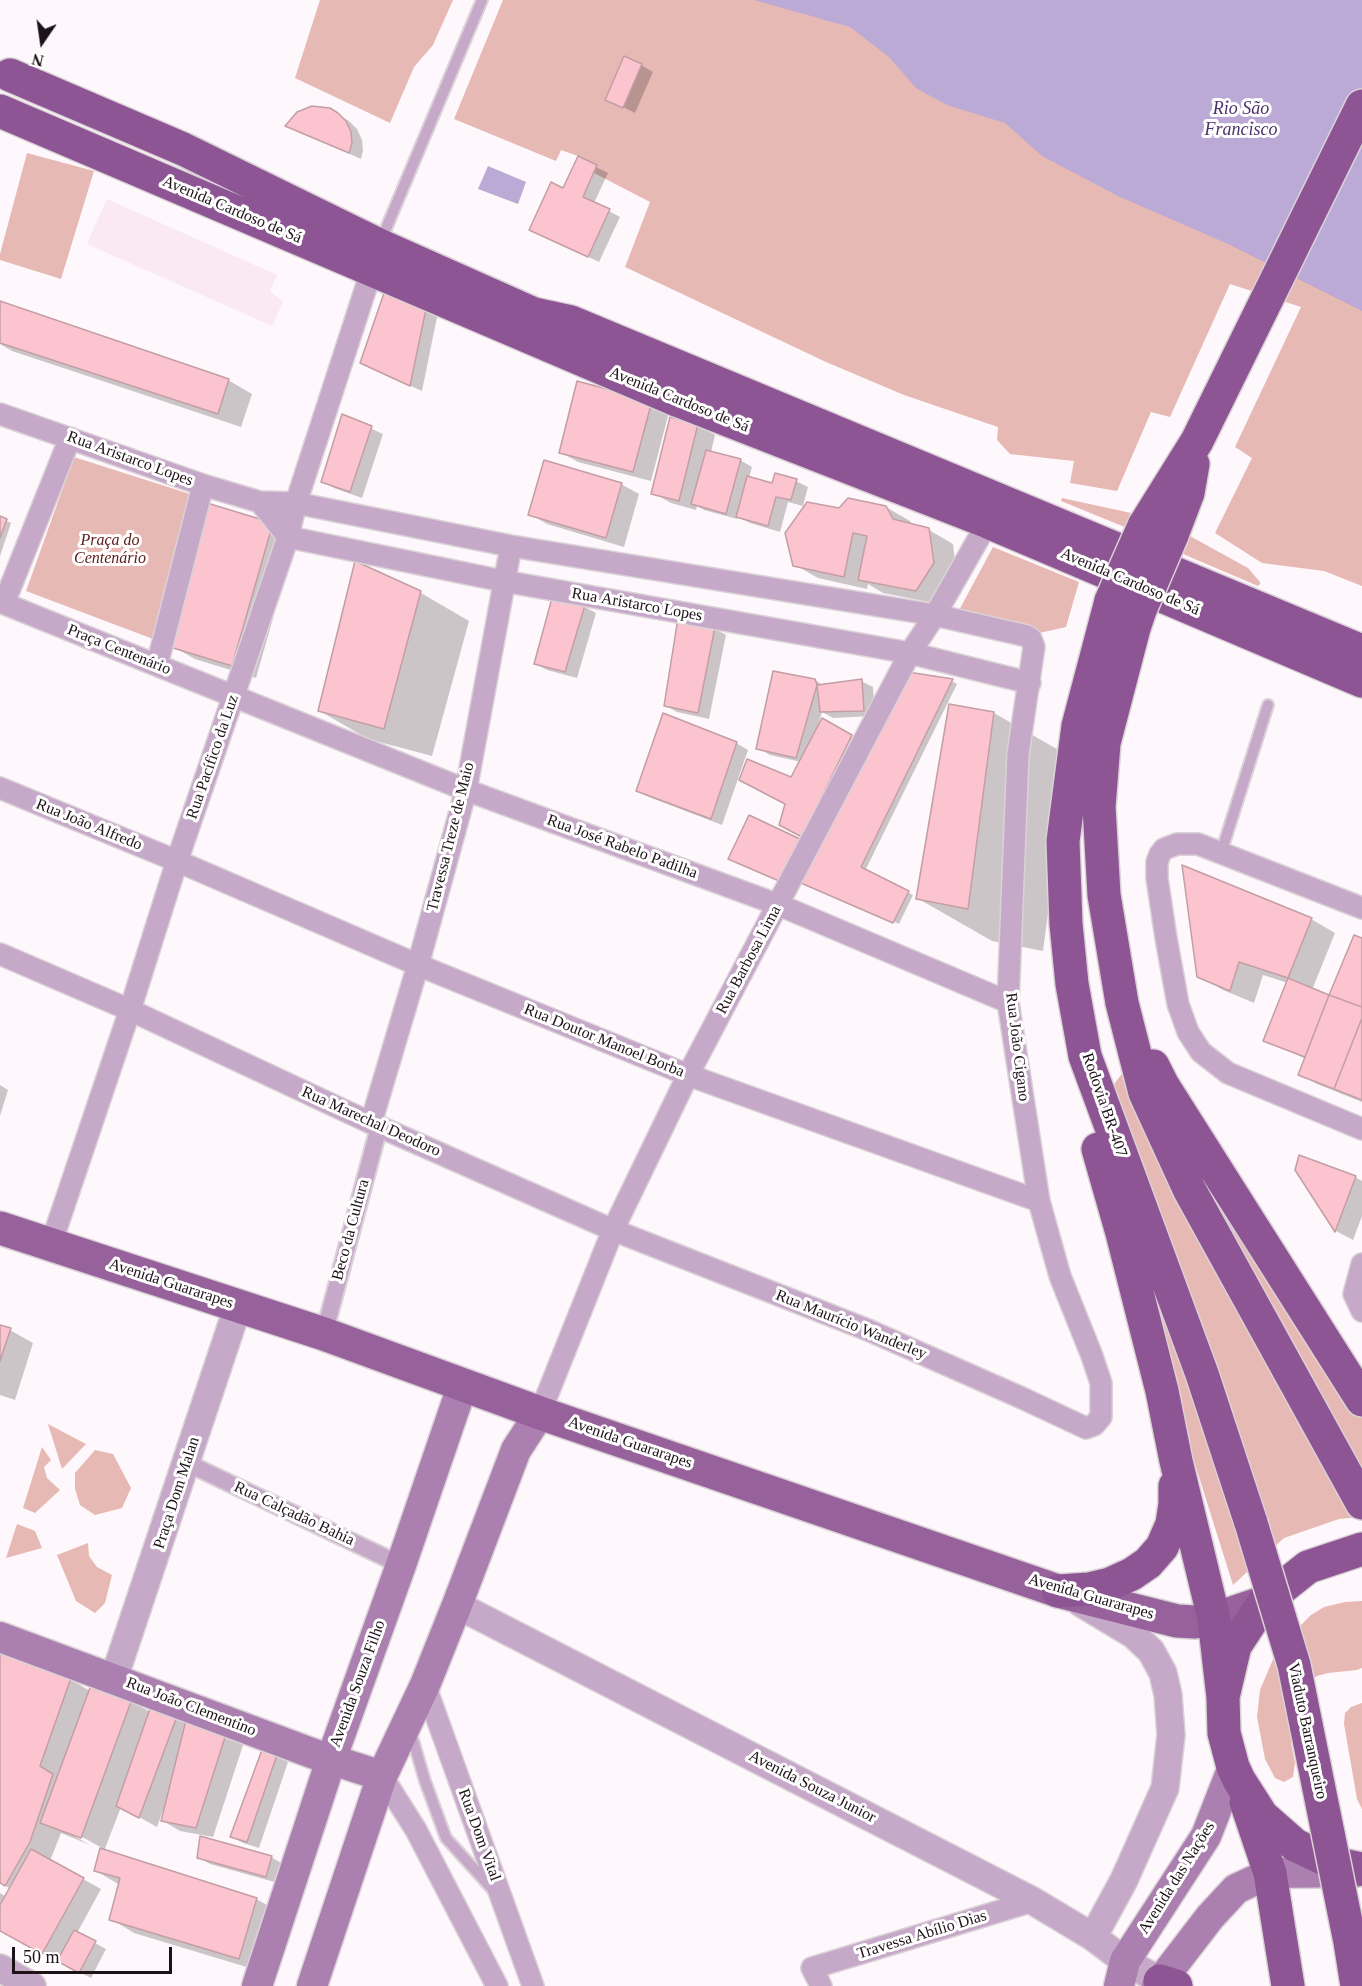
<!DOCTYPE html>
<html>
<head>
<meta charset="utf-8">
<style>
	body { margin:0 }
	#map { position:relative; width:1362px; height:1986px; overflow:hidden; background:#fef7fb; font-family:"Times New Roman",serif }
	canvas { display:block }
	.north { position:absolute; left:12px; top:12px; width:60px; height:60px; -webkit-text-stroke:4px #fff; paint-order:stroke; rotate:193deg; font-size:16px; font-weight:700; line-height:24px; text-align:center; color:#1e1219 }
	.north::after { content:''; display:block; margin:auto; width:21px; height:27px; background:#1e1219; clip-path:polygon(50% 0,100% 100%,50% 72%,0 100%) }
	.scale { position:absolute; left:12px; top:1947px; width:160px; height:27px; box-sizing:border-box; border:3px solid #1e1219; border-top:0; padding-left:8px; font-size:18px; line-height:21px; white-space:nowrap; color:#1e1219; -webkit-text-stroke:4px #fff; paint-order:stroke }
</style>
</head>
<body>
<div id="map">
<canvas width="1362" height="1986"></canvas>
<div class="north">N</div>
<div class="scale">50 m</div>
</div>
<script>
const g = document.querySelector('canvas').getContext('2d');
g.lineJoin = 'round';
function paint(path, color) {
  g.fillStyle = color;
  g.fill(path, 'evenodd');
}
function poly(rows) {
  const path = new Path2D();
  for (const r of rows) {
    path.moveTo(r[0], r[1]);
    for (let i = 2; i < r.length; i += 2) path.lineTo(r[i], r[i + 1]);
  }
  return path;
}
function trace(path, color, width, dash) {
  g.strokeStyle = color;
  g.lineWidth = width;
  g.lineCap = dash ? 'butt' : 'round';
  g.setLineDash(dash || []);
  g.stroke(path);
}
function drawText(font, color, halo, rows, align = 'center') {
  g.font = font + ' "Times New Roman",serif';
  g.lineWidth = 6;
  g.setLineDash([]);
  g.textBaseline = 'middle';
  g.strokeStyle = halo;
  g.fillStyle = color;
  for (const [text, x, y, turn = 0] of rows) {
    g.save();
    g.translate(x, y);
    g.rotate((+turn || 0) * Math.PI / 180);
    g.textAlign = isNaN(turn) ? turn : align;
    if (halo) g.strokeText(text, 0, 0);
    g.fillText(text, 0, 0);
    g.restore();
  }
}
paint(poly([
	[107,199,277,275,270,291,283,302,272,326,87,244]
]), '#fae9f1');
paint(poly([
	[320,0,453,0,433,45,414,67,390,123,295,78],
	[503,0,975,0,1362,169,1362,586,1324,571,1262,563,1215,533,1252,458,1235,447,1301,307,1230,284,1170,417,1151,412,1117,491,1070,483,1074,461,1010,454,997,440,998,427,904,395,826,362,625,267,650,202,594,173,597,165,578,156,561,150,556,161,454,119],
	[27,153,94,171,61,279,0,260,0,254],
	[74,457,193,495,153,639,26,591],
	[1062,498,1131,513,1127,528,1061,501],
	[1190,536,1248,568,1260,582,1260,584,1258,586,1183,554],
	[993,547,1079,582,1066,627,1035,634,957,614],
	[1139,1051,1362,1415,1362,1517,1339,1519,1284,1538,1233,1585,1177,1407,1096,1108],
	[48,1424,86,1444,62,1469],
	[42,1447,51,1460,44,1467,47,1478,60,1490,35,1513,23,1508],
	[95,1450,113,1454,131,1488,122,1508,95,1515,80,1505,75,1489,75,1473],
	[17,1524,35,1531,42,1548,6,1558],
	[88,1543,89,1556,97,1567,112,1575,105,1603,95,1613,76,1601,57,1555],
	[1362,1601,1362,1668,1357,1670,1328,1673,1317,1676,1304,1685,1293,1722,1291,1743,1295,1763,1293,1777,1284,1782,1275,1778,1265,1759,1257,1717,1260,1690,1274,1657,1291,1635,1311,1615,1324,1607,1345,1602],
	[1362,1703,1362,1809,1357,1799,1344,1724,1345,1713,1351,1707]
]), '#e7b9b4');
paint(poly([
	[754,0,1362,0,1362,311,1226,243,1120,197,1042,156,1005,123,947,105,916,88,889,57,850,27],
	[488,166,526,182,518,204,478,189]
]), '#bba9d6');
paint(poly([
	[641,65,653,72,635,113,607,99],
	[329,110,349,121,357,129,362,140,363,150,361,159,299,131],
	[578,158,608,173,594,203,620,217,599,262,531,230,564,190],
	[0,306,228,380,252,394,241,427,12,351,0,344],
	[425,310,437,317,422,391,373,369],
	[578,383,669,412,651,481,578,462,560,452],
	[343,416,383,434,362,498,334,488,323,482],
	[697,425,715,435,711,452,740,460,752,467,749,478,773,485,796,481,808,487,803,506,788,502,780,532,750,523,738,517,737,519,704,510,697,506,696,510,671,503,653,493],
	[621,484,639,494,624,547,547,524,530,514],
	[208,505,296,538,256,678,195,659,172,646],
	[886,507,910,521,912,526,929,530,953,544,957,577,939,604,883,593,868,584,867,589,818,578,795,565,839,510],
	[0,518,11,523,0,556],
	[356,563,421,593,469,621,432,756,368,739,320,711],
	[553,600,585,607,596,613,577,678,547,670,536,664],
	[714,628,726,635,709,719,677,712,665,705],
	[909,673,952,681,957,684,865,871,913,895,899,924,801,882,791,886,730,858,750,817,800,841],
	[815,680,824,686,861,681,873,687,875,716,833,718,822,712,818,726,851,736,863,742,814,842,792,779,801,762,770,755,758,748],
	[994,713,1069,756,1043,951,992,941,917,898],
	[736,743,748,750,722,825,649,797,638,790],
	[1311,919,1335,933,1312,990,1330,997,1362,939,1362,1102,1317,1084,1300,1074,1306,1059,1265,1040,1288,983,1263,975,1254,1003,1223,990,1199,976],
	[0,1085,8,1090,0,1116],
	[1296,1169,1355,1177,1362,1181,1362,1216,1353,1240,1336,1231],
	[0,1326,10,1330,33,1343,15,1400,0,1395],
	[0,1654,70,1679,90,1691,131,1701,150,1712,154,1702,244,1742,213,1837,180,1831,163,1821,165,1810,163,1810,157,1827,121,1807,104,1851,256,1899,280,1912,263,1972,134,1933,111,1919,120,1885,96,1871,102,1848,75,1833,74,1836,90,1845,61,1833,50,1861,101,1889,77,1933,106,1949,91,1978,0,1931,0,1893,5,1896,11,1889,0,1883],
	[264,1749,288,1762,259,1848,243,1843,232,1837],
	[198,1857,271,1857,283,1864,278,1883,210,1864]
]), '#0003');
const building = poly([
	[624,56,642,64,623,108,605,100,624,56],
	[312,106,330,108,338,113,346,121,351,132,352,143,349,153,285,126,297,112,312,106],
	[578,156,597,165,583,197,610,209,588,257,529,230,551,182,563,188,578,156],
	[385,290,426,309,410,386,360,363,385,290],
	[0,301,229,379,218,414,0,343,0,301],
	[577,381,652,401,633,472,559,453,577,381],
	[342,414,372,426,350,492,321,482,342,414],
	[670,417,698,424,679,501,651,494,670,417],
	[706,450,741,459,726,514,691,504,706,450],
	[544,460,622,483,606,538,528,515,544,460],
	[775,473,797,479,791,500,776,497,768,526,736,517,747,476,772,483,775,473],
	[848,498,886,506,893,519,929,528,934,563,916,591,858,580,867,536,853,533,844,577,793,566,785,533,807,502,839,508,848,498],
	[207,503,273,523,232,666,170,647,207,503],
	[0,516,7,519,0,538,0,516],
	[355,561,421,591,384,729,318,711,355,561],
	[552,598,585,605,565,672,534,664,552,598],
	[678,618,715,627,698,713,664,706,678,618],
	[773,671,815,679,817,685,796,758,756,749,773,671],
	[908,672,953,679,861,867,909,891,893,923,794,880,908,672],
	[862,679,864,711,820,712,817,685,862,679],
	[949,704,994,712,968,909,916,899,949,704],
	[663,713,737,742,711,819,636,791,663,713],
	[822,718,852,735,802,837,779,825,785,804,739,780,747,759,791,777,822,718],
	[749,815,800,839,779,881,728,859,749,815],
	[1182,865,1312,918,1288,978,1239,962,1230,991,1197,977,1182,865],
	[1354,935,1362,938,1362,1007,1329,995,1354,935],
	[1288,978,1329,995,1305,1057,1263,1041,1288,978],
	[1329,995,1362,1007,1362,1018,1334,1089,1298,1075,1329,995],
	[1362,1018,1362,1100,1334,1089,1362,1018],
	[1299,1155,1356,1176,1335,1232,1295,1170,1299,1155],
	[0,1325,11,1328,0,1361,0,1325],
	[0,1652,71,1678,40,1766,53,1774,30,1842,5,1886,0,1883,0,1652],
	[91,1685,132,1699,81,1838,40,1823,91,1685],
	[153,1700,179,1711,139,1818,116,1806,153,1700],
	[187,1716,227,1731,196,1828,161,1821,187,1716],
	[263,1747,277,1755,247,1842,230,1837,263,1747],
	[200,1836,272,1856,266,1877,197,1858,200,1836],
	[100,1848,257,1898,239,1959,109,1920,120,1878,94,1871,100,1848],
	[31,1849,84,1878,42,1954,0,1931,0,1905,31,1849],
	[74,1930,96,1941,79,1973,57,1961,74,1930]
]);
paint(building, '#fbc4cf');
trace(building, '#c39ea5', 1.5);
const service = poly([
	[380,243,482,0],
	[1221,853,1268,705],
	[410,1730,425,1781,446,1838,494,1891]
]);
const pedestrian = poly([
	[324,1334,379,1127],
	[187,1463,401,1565]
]);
const minor = poly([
	[0,414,203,485,260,502,296,503,511,546,935,615,1027,636,1031,639,1034,647,1018,754,1008,1002,1039,1201,1060,1276,1092,1356,1101,1383,1101,1417,1094,1425,1086,1428,1022,1398,868,1330,613,1230,371,1123,130,1010,0,954],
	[260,502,288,537,503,581,910,653,1030,683],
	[0,602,466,790,779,905,1008,1002],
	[4,603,70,438],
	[157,665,203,485],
	[0,788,177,861,418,965,688,1075,1039,1201],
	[1362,908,1198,844,1177,844,1164,849,1160,854,1157,862,1157,878,1166,938,1178,1004,1188,1032,1201,1052,1228,1073,1362,1129],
	[371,1123,418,965,466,790,511,546],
	[51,1244,130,1010,177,861,288,537,296,503,372,269],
	[1362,1264,1354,1294,1362,1311],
	[540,1413,613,1230,688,1075,910,653,935,615,988,522],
	[425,1685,533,1986],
	[382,1776,416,1830,497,1986],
	[821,1986,812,1968,1033,1901]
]);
const tertiary = poly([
	[1081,1603,1134,1635,1151,1651,1163,1673,1168,1695,1171,1735,1165,1788,1124,1880,1093,1937],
	[457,1605,1033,1901,1093,1937,1125,1961,1160,1981],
	[114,1678,238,1306],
	[0,1968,32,1986]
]);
const secondary = poly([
	[0,1637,317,1755,382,1776],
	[257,1986,331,1760,401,1565,463,1384],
	[312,1986,382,1776,425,1685,457,1605,516,1450,540,1413],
	[1119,1986,1125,1961,1206,1836,1233,1767],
	[1157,1986,1210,1917,1236,1889,1270,1873,1356,1872]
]);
const primary = poly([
	[0,1228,324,1334,540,1413,1058,1591,1177,1621,1195,1622,1214,1619,1264,1602]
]);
const trunk = poly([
	[10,75,183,149,379,245,534,314,571,322,1362,651],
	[0,111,679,401,988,522,1362,681],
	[1144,526,1197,441,1362,106],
	[1172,535,1188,493,1193,464],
	[1111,601,1078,726,1063,841,1066,924,1072,984,1085,1056,1202,1374,1251,1523],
	[1140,610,1134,628,1104,743,1099,807,1104,895,1122,1003,1145,1093,1189,1189,1362,1503],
	[1153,1066,1162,1084,1362,1400],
	[1098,1149,1122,1233,1162,1391,1176,1461,1214,1619,1223,1697],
	[1362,1549,1308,1567,1264,1602,1235,1646,1223,1697,1224,1733,1233,1767,1239,1780,1262,1816,1295,1845,1333,1863,1362,1869],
	[1058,1591,1089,1589,1110,1584,1132,1574,1148,1563,1162,1547,1172,1524,1175,1504,1175,1486],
	[1246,1802,1270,1873,1288,1986],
	[1350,1942,1357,1986],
	[1160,1981,1176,1986]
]);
trace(service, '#dad2d7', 14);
trace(pedestrian, '#dad2d7', 20);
trace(minor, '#dad2d7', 24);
trace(tertiary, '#dad2d7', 30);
trace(secondary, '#dad2d7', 33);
trace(primary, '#dad2d7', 36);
trace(trunk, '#dad2d7', 36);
trace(service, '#c6a8c8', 10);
trace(pedestrian, '#c6a8c8', 16);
trace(minor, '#c6a8c8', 21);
trace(tertiary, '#c6a8c8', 27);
trace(secondary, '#ab7faf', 30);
trace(primary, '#97629c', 33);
trace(trunk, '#8e5594', 33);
const trunkBridge = poly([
	[1111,601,1144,526],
	[1140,610,1172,535],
	[1251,1523,1294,1665,1350,1942]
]);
trace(trunkBridge, '#dad2d7', 36, []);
trace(trunkBridge, '#8e5594', 33);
drawText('16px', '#1e1219', '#fff', [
	["Avenida Cardoso de Sá",232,210,23],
	["Avenida Cardoso de Sá",679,400,22],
	["Rua Aristarco Lopes",130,459,20],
	["Avenida Cardoso de Sá",1130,582,23],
	["Rua Aristarco Lopes",637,605,10],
	["Praça Centenário",119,650,22],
	["Rua Pacífico da Luz",213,757,-71],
	["Rua João Alfredo",89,825,22],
	["Travessa Treze de Maio",451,837,-76],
	["Rua José Rabelo Padilha",622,847,20],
	["Rua Barbosa Lima",749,960,-62],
	["Rua Doutor Manoel Borba",604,1041,22],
	["Rua João Cigano",1017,1047,83],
	["Rodovia BR-407",1104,1105,71],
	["Rua Marechal Deodoro",371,1122,24],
	["Beco da Cultura",351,1230,-75],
	["Avenida Guararapes",171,1284,18],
	["Rua Maurício Wanderley",851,1325,22],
	["Avenida Guararapes",630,1443,19],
	["Praça Dom Malan",177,1493,-72],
	["Rua Calçadão Bahia",294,1514,25],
	["Avenida Guararapes",1091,1597,16],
	["Avenida Souza Filho",358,1684,-70],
	["Rua João Clementino",191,1707,21],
	["Viaduto Barranqueiro",1307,1731,78],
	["Avenida Souza Junior",812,1787,27],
	["Rua Dom Vital",479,1835,70],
	["Avenida das Nações",1177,1878,-58],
	["Travessa Abílio Dias",922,1935,-17]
]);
drawText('italic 16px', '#5a1a18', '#fff', [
	["Praça do",110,541],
	["Centenário",110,559]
]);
drawText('italic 18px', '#4c336a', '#fff', [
	["Rio São",1241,109],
	["Francisco",1241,130]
]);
</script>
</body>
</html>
